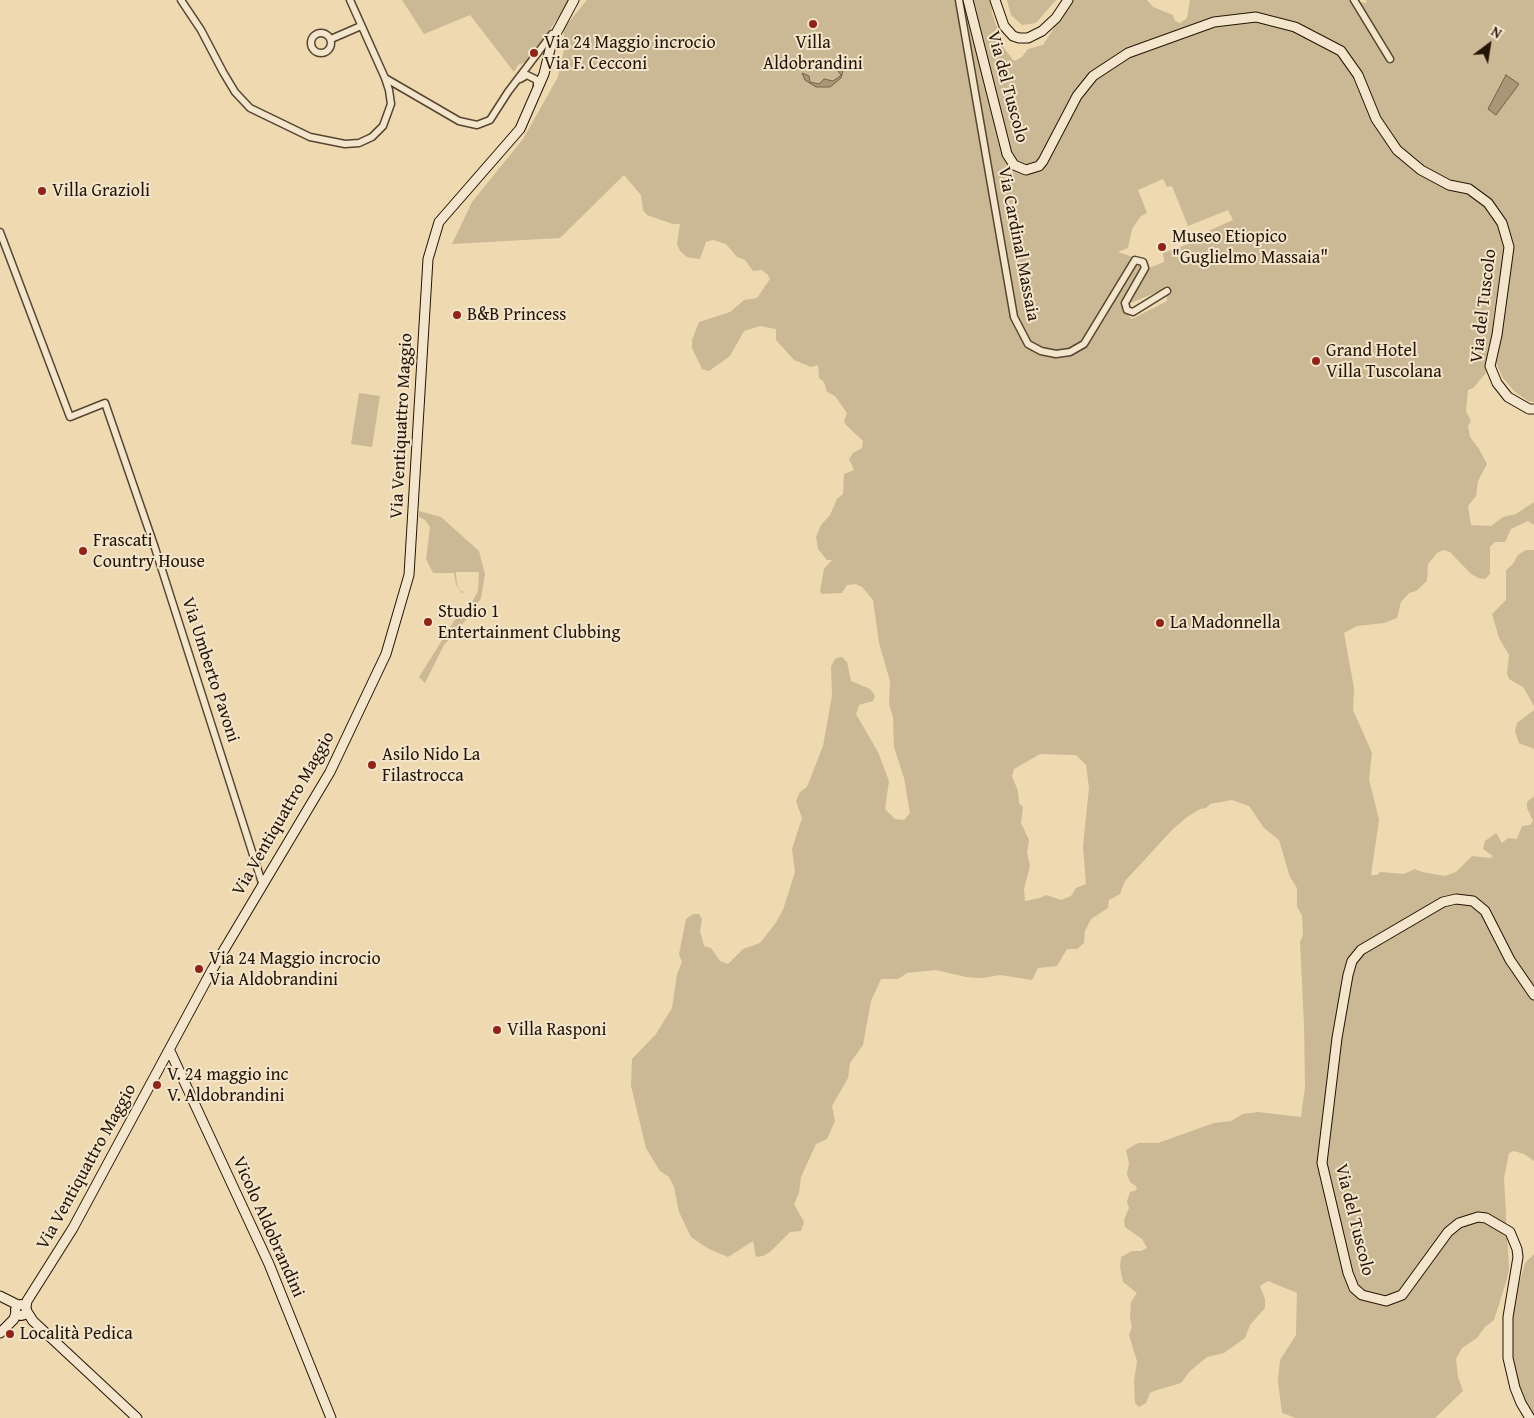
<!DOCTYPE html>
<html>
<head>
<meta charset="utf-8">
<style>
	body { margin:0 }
	#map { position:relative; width:1534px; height:1418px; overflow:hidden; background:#eed9b1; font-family:"Gentium Book Plus",serif }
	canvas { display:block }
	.north { position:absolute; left:1464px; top:20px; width:50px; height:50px; -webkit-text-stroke:4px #f4e6cc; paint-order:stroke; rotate:31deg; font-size:14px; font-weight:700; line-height:20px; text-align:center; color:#231405 }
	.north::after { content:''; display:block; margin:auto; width:18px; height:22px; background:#231405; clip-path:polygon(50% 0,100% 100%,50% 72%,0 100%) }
</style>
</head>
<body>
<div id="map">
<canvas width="1534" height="1418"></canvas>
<div class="north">N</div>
</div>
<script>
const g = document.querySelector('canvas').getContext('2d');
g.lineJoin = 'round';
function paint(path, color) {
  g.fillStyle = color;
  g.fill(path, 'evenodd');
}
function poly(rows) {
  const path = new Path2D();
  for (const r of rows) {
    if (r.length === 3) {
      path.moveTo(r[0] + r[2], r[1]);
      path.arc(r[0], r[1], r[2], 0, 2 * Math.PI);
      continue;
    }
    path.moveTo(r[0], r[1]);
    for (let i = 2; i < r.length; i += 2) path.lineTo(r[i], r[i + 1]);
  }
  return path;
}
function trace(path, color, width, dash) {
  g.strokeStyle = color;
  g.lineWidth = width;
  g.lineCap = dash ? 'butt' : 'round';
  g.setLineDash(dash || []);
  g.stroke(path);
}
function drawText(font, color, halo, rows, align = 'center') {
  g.font = font + ' "Gentium Book Plus",serif';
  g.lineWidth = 4;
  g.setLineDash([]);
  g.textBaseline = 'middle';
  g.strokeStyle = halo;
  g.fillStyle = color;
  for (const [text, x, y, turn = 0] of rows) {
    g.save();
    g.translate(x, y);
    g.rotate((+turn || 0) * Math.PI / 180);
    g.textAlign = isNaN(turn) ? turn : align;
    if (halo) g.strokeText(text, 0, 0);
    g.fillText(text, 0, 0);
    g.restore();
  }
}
paint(poly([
	[402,0,571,0,526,62,518,65,514,72,470,15,424,34],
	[587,0,956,0,969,60,969,32,963,0,991,0,992,13,1004,48,1014,61,1022,57,1028,49,1043,45,1072,0,1147,0,1153,7,1173,15,1175,21,1180,23,1187,18,1190,0,1349,0,1367,3,1366,0,1534,0,1534,402,1528,401,1514,391,1503,378,1496,363,1504,316,1494,312,1493,331,1486,360,1486,373,1473,388,1468,390,1466,411,1471,421,1468,426,1470,437,1479,449,1487,464,1478,481,1476,496,1468,506,1471,525,1491,526,1503,517,1516,514,1534,502,1534,525,1528,521,1511,529,1505,542,1495,542,1490,547,1490,574,1485,579,1478,578,1470,573,1450,552,1443,550,1437,553,1428,564,1427,581,1416,591,1409,593,1401,602,1397,618,1384,623,1357,626,1344,633,1354,688,1353,710,1372,753,1369,779,1379,820,1371,875,1377,875,1380,872,1404,874,1415,869,1422,872,1445,876,1456,872,1472,856,1490,858,1493,856,1483,849,1485,841,1496,833,1502,843,1508,838,1517,839,1522,826,1530,825,1533,821,1527,808,1527,802,1534,796,1534,1161,1524,1154,1514,1151,1509,1153,1504,1178,1509,1270,1506,1282,1494,1320,1485,1327,1477,1338,1462,1348,1456,1359,1458,1377,1463,1391,1435,1418,1296,1418,1282,1413,1278,1381,1280,1360,1296,1335,1297,1293,1268,1281,1260,1286,1265,1299,1265,1308,1250,1325,1245,1338,1224,1353,1207,1357,1190,1371,1181,1383,1154,1391,1150,1393,1146,1403,1139,1407,1135,1403,1134,1381,1137,1361,1129,1335,1132,1327,1130,1318,1131,1302,1137,1293,1123,1282,1120,1267,1121,1257,1132,1251,1141,1251,1147,1248,1142,1239,1125,1227,1124,1220,1129,1208,1127,1201,1130,1192,1137,1190,1136,1186,1130,1182,1127,1174,1129,1163,1126,1150,1138,1143,1158,1143,1214,1123,1231,1121,1243,1114,1258,1112,1301,1117,1305,1087,1304,1024,1300,942,1303,935,1302,915,1297,907,1297,888,1290,877,1279,840,1264,828,1249,806,1232,800,1210,804,1206,808,1200,809,1187,817,1172,830,1125,881,1120,894,1109,900,1108,908,1091,919,1085,931,1084,943,1077,949,1067,949,1057,966,1038,968,1032,980,1000,975,982,978,966,977,936,970,907,973,898,979,881,979,871,1001,863,1045,850,1063,848,1078,832,1106,835,1121,827,1139,816,1144,801,1177,799,1193,794,1204,804,1222,801,1231,790,1232,770,1252,763,1256,756,1257,753,1241,728,1257,709,1249,691,1237,679,1212,674,1187,669,1177,660,1171,646,1148,631,1086,632,1059,656,1034,672,1008,677,974,682,962,679,954,686,919,693,914,699,914,702,919,700,931,704,946,711,948,720,961,728,964,743,949,760,943,775,924,783,910,795,872,792,849,802,818,796,801,800,792,807,787,823,746,832,696,831,666,836,658,842,657,847,662,851,681,870,689,875,696,873,701,859,705,856,714,878,752,889,781,885,809,895,819,904,820,910,813,904,778,894,747,893,717,889,704,890,681,879,643,873,600,862,587,856,584,847,585,842,593,822,594,820,591,824,569,832,560,827,560,818,549,816,537,821,525,830,515,837,499,843,494,844,474,854,470,849,459,853,453,862,448,863,441,846,425,844,421,847,413,835,396,827,392,824,382,819,378,818,365,811,367,794,360,776,340,776,329,760,326,744,331,730,356,709,371,702,369,692,348,692,340,699,322,730,312,744,300,757,298,770,279,768,275,762,270,753,271,745,260,737,257,726,244,713,240,706,242,700,259,687,257,680,251,677,244,680,224,673,224,647,215,643,210,641,195,624,175,560,238,452,244,472,202,523,139,558,77,565,45,563,29],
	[1163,179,1167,187,1172,186,1188,226,1228,210,1233,220,1190,239,1191,243,1163,253,1164,262,1149,268,1133,257,1118,252,1128,248,1132,229,1141,216,1147,213,1138,190],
	[1166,285,1167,301,1132,319,1124,312,1126,305,1162,290],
	[1040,754,1076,755,1086,765,1089,788,1083,846,1086,884,1076,888,1071,896,1061,900,1046,895,1040,898,1025,901,1024,889,1030,866,1027,853,1029,840,1021,823,1023,807,1019,803,1018,791,1012,776,1014,769],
	[1007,0,1056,0,1036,23,1022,25,1011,15],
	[359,393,380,396,372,447,351,444],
	[419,511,441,517,479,551,485,574,481,598,472,613,444,645,425,683,419,677,454,621,471,604,478,591,479,572,456,572,457,585,461,591,465,592,462,593,456,585,454,573,433,573,426,559,430,527,425,520,419,517],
	[1526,550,1534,550,1534,706,1523,687,1509,679,1507,674,1509,655,1499,638,1492,614,1506,600,1506,570,1513,564,1518,555],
	[1534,710,1534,749,1519,743,1515,731,1517,723],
	[1534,1254,1534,1417,1522,1401,1514,1369,1512,1345,1513,1306,1525,1263]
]), '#cbb894');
const water = poly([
	[841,65,843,65,843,71,841,78,830,87,816,87,805,80,802,73,809,76,810,82,819,84,824,79,833,81,839,77,841,75,838,71,841,65],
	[1506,75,1519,84,1496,115,1488,109,1506,75]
]);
paint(water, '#a99677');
trace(water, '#736249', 1);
const street = poly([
	[181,0,201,30,223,72,235,92,250,108,310,137,345,144,359,143,372,137,383,126,391,104,389,90,385,78,350,0],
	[959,0,1014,317,1028,344,1041,351,1056,354,1070,352,1084,344,1135,260,1143,262,1145,268,1125,303,1127,310,1133,312,1167,291],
	[1354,0,1390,59],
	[321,43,10],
	[331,39,361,26],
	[385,78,459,121,477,125,490,120,508,92,552,34],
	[520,79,527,75,537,80,537,86],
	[0,232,70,417,105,403,155,548,263,886]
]);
const secondary = poly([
	[968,0,1007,154,1014,165,1026,170,1039,166,1043,161,1077,96,1093,76,1128,53,1214,22,1256,17,1295,27,1341,51,1358,75,1376,119,1397,150,1421,170,1449,185,1469,189,1488,203,1502,223,1509,247,1497,335,1490,366,1497,383,1508,397,1529,409,1534,409],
	[995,0,1004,26,1013,36,1019,38,1028,38,1042,31,1056,18,1068,0],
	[170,1051,269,1264,331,1418],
	[0,1296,18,1305],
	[21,1310,5.5],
	[26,1307,27,1301,73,1228,212,970,330,772,386,654,409,575,428,259,439,222,520,129,544,74,552,41,574,0],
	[26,1310,33,1321,137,1418],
	[0,1333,14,1319,16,1312],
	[1530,1418,1521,1403,1515,1388,1508,1358,1508,1317,1518,1257,1517,1249,1510,1232,1486,1218,1478,1217,1459,1223,1448,1232,1402,1295,1386,1301,1362,1295,1354,1288,1348,1273,1322,1163,1337,1038,1348,975,1352,961,1361,950,1443,902,1456,899,1473,901,1485,911,1510,960,1534,995]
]);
trace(street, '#564530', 9);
trace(secondary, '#231405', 11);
trace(street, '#f4e6cc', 6);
trace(secondary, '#f4e6cc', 9);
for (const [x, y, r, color] of [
	[813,24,5,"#8f2418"],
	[534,53,5,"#8f2418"],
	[42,191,5,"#8f2418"],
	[1162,247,5,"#8f2418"],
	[457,315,5,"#8f2418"],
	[1316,361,5,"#8f2418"],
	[83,551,5,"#8f2418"],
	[428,622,5,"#8f2418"],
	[1160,623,5,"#8f2418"],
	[372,765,5,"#8f2418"],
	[199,969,5,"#8f2418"],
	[497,1030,5,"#8f2418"],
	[157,1085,5,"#8f2418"],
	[10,1334,5,"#8f2418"]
]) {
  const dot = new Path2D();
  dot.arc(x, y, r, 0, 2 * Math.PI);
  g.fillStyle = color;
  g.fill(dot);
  trace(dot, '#f4e6cc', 2);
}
drawText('18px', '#231405', '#f4e6cc', [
	["Via 24 Maggio incrocio",544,43],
	["Via F. Cecconi",544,64],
	["Villa",813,43,"center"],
	["Aldobrandini",813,64,"center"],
	["Villa Grazioli",52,191],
	["Museo Etiopico",1172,237],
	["\"Guglielmo Massaia\"",1172,258],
	["B&B Princess",467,315],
	["Grand Hotel",1326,351],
	["Villa Tuscolana",1326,372],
	["Frascati",93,541],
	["Country House",93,562],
	["Studio 1",438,612],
	["Entertainment Clubbing",438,633],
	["La Madonnella",1170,623],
	["Asilo Nido La",382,755],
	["Filastrocca",382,776],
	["Via 24 Maggio incrocio",209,959],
	["Via Aldobrandini",209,980],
	["Villa Rasponi",507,1030],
	["V. 24 maggio inc",167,1075],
	["V. Aldobrandini",167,1096],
	["Località Pedica",20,1334]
], 'left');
drawText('18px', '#231405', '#f4e6cc', [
	["Via del Tuscolo",1007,87,75],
	["Via Cardinal Massaia",1018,244,79],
	["Via del Tuscolo",1484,306,-83],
	["Via Ventiquattro Maggio",402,426,-87],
	["Via Umberto Pavoni",210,670,72],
	["Via Ventiquattro Maggio",284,814,-60],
	["Via Ventiquattro Maggio",87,1167,-61],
	["Via del Tuscolo",1354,1220,76],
	["Vicolo Aldobrandini",268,1227,66]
]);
</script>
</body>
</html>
